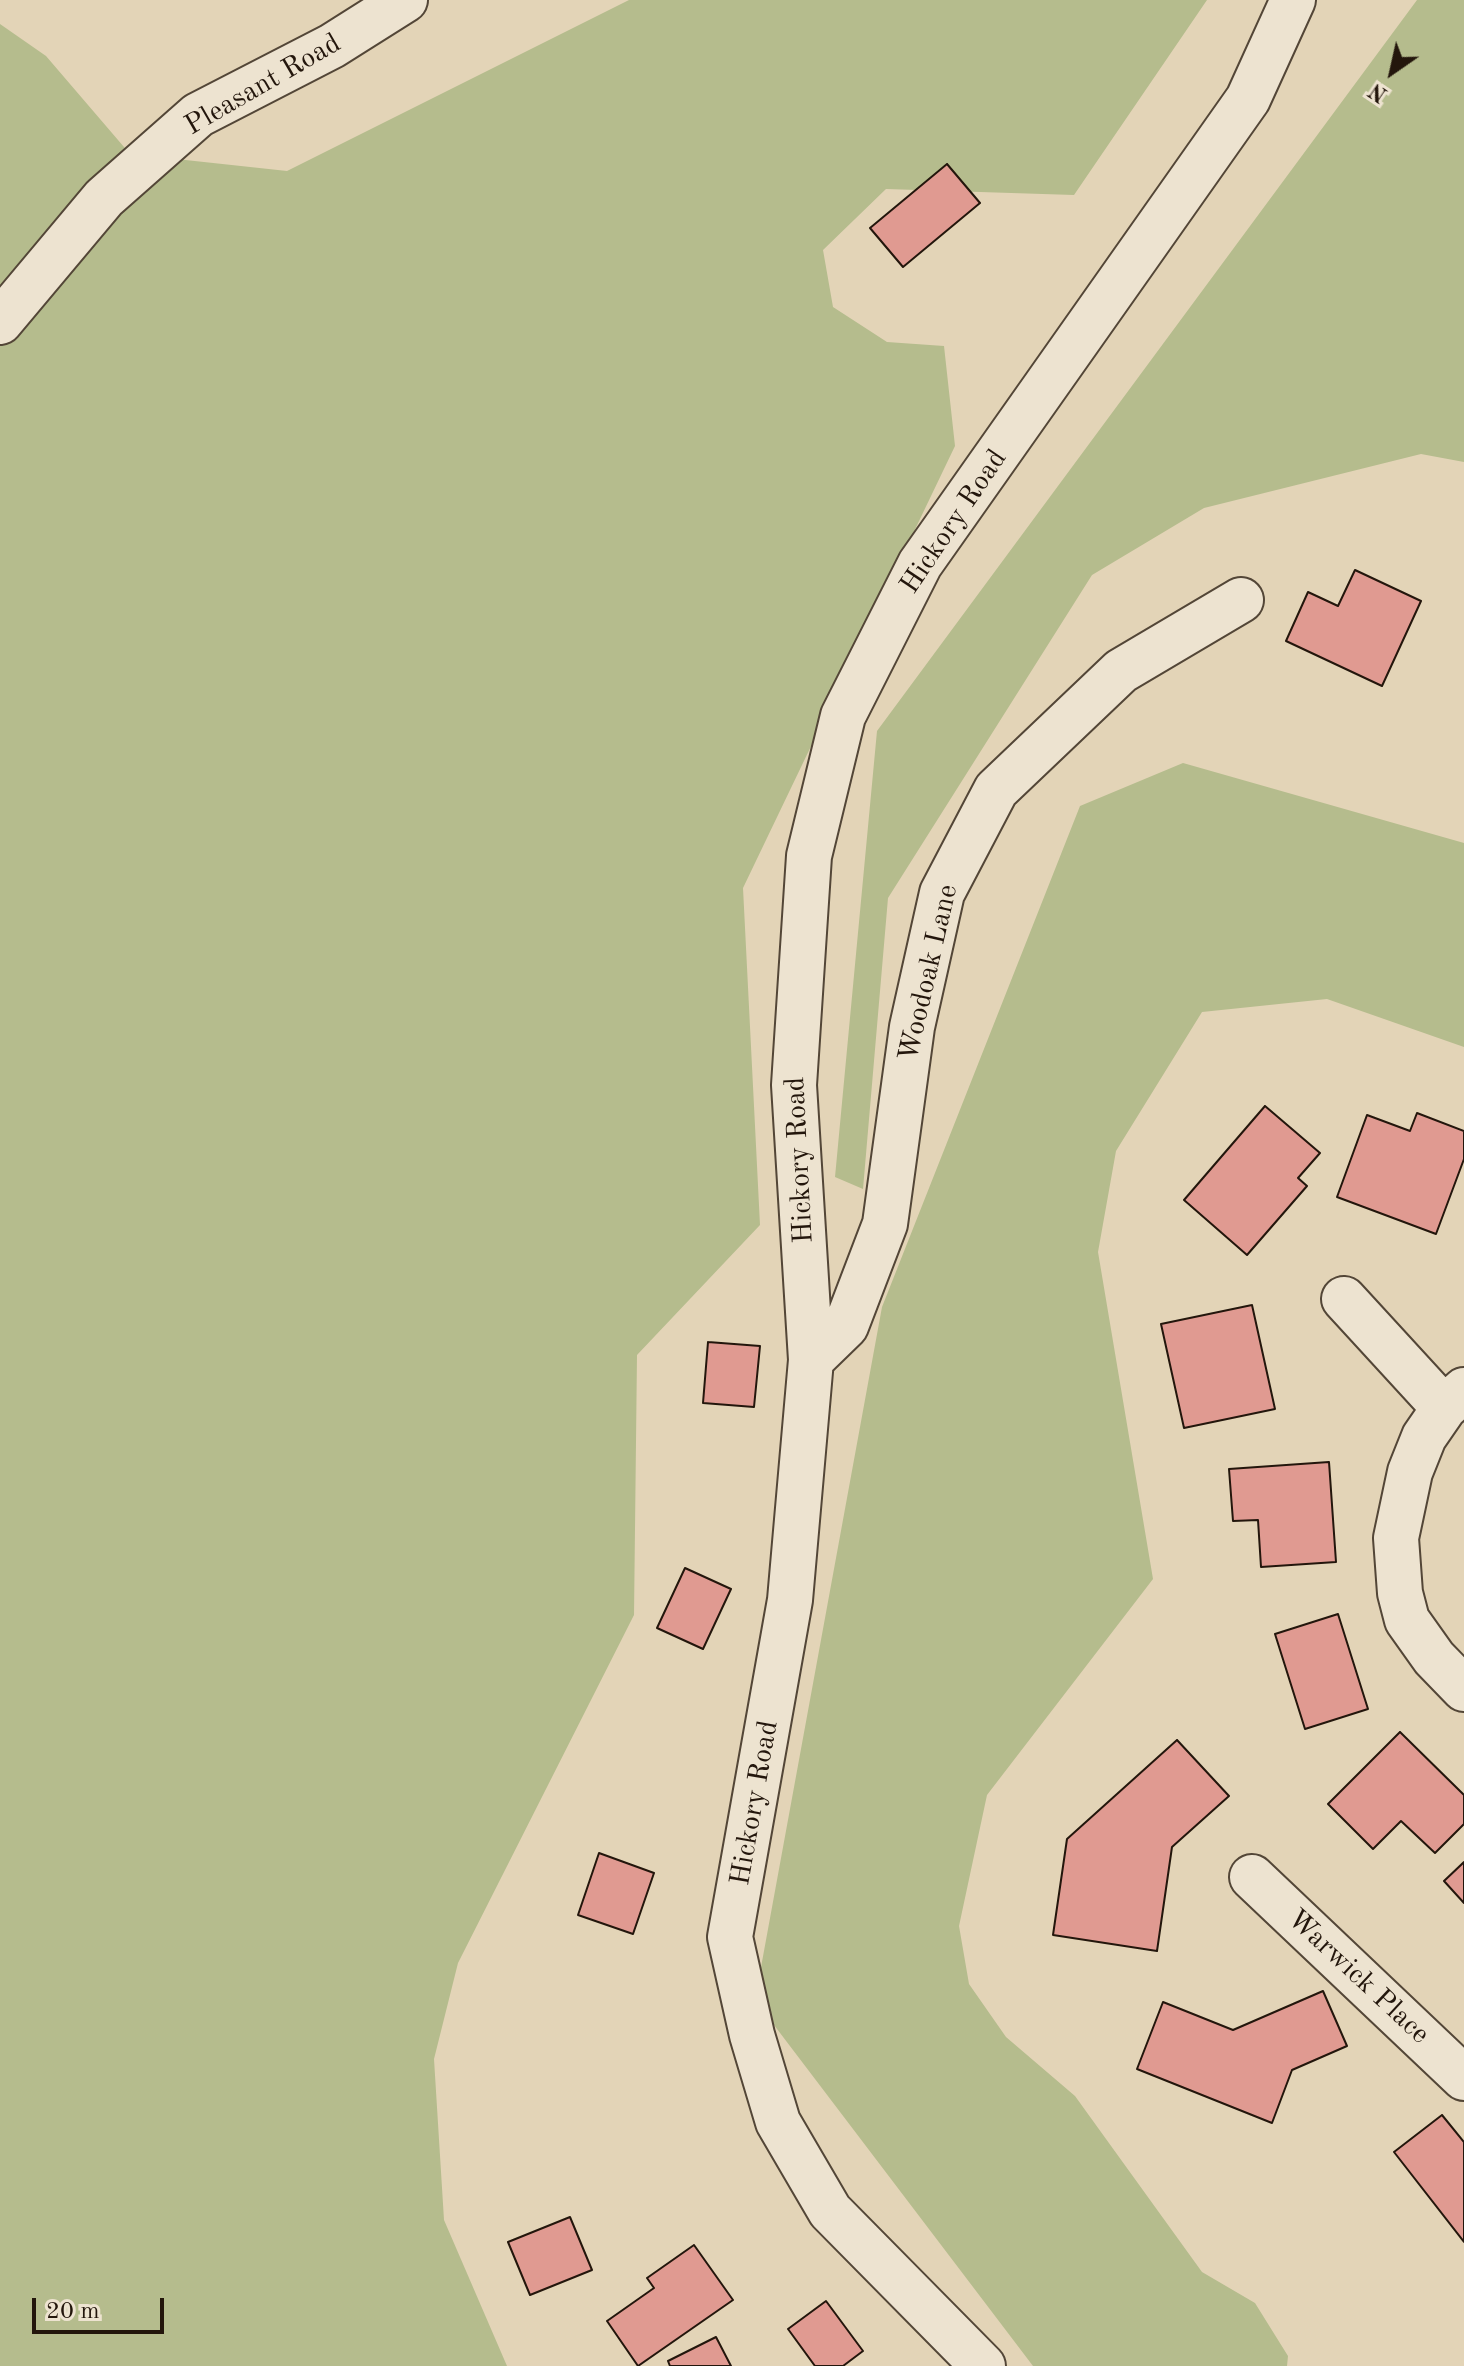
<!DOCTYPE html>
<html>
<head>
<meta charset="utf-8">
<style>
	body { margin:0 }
	#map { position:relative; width:1464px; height:2366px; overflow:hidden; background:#e3d4b7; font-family:"Old Standard TT",serif }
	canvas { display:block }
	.north { position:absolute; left:1352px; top:32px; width:80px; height:80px; -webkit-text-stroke:6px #ede3d0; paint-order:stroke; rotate:214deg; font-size:22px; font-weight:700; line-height:32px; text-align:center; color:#23160c }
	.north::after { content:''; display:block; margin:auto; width:28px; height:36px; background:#23160c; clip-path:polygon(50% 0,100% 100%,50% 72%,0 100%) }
	.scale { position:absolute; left:32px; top:2298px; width:132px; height:36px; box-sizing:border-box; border:4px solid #23160c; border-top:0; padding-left:10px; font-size:24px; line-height:28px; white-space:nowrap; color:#23160c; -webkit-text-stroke:6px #ede3d0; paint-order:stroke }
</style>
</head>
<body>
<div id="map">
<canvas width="1464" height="2366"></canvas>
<div class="north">N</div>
<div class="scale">20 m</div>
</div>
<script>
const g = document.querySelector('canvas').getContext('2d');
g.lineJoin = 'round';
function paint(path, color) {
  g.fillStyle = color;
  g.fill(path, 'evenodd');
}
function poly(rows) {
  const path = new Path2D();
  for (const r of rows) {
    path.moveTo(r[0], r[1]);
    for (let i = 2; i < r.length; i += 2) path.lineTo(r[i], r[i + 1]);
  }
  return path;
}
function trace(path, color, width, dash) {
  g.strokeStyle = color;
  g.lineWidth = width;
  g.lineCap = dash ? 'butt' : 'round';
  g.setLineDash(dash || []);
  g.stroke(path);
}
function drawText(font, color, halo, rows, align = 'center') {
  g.font = font + ' "Old Standard TT",serif';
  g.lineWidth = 8;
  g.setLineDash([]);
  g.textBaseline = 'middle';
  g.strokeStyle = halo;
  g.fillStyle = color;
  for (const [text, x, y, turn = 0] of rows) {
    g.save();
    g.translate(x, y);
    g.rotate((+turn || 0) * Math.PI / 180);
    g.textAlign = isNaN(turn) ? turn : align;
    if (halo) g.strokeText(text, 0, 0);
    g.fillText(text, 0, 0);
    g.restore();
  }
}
paint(poly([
	[629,0,1207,0,1074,195,886,189,823,250,833,307,887,342,944,346,955,446,743,888,760,1225,637,1355,634,1615,458,1963,434,2059,444,2220,507,2366,0,2366,0,24,46,56,130,154,287,171],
	[1417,0,1464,0,1464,462,1421,454,1204,508,1092,575,888,898,863,1189,835,1177,877,731],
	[1183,763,1464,843,1464,1047,1327,999,1202,1012,1116,1151,1098,1252,1153,1579,987,1795,959,1926,969,1984,1006,2037,1075,2096,1202,2272,1255,2303,1288,2356,1287,2366,1033,2366,755,2000,882,1307,1080,806]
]), '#b5bc8d');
const building = poly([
	[947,164,980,203,903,267,870,228,947,164],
	[1355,570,1421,601,1382,686,1286,641,1308,592,1338,606,1355,570],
	[1265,1106,1320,1153,1298,1178,1307,1186,1247,1255,1184,1200,1265,1106],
	[1417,1113,1464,1131,1464,1159,1436,1234,1337,1197,1367,1115,1410,1131,1417,1113],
	[1252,1305,1275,1409,1184,1428,1161,1324,1252,1305],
	[708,1342,760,1346,754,1407,703,1403,708,1342],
	[1329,1462,1336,1562,1261,1567,1258,1520,1233,1521,1229,1469,1329,1462],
	[685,1568,731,1589,703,1649,657,1628,685,1568],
	[1338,1614,1368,1709,1305,1729,1275,1634,1338,1614],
	[1400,1732,1464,1795,1464,1824,1435,1853,1401,1821,1373,1849,1328,1804,1400,1732],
	[1177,1740,1229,1796,1172,1847,1157,1951,1053,1935,1067,1839,1177,1740],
	[599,1853,654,1873,633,1934,578,1915,599,1853],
	[1464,1862,1464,1903,1444,1881,1464,1862],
	[1323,1991,1347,2046,1292,2070,1272,2123,1137,2069,1163,2002,1233,2030,1323,1991],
	[1442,2115,1464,2142,1464,2242,1394,2152,1442,2115],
	[570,2217,592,2270,530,2295,508,2242,570,2217],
	[694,2245,733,2300,638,2366,607,2321,654,2288,647,2278,694,2245],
	[826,2301,863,2351,843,2366,815,2366,788,2329,826,2301],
	[716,2337,731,2366,670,2366,668,2361,716,2337]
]);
paint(building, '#e09a91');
trace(building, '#23160c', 2);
const minor = poly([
	[0,322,104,198,198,115,332,46,405,0],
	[1344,1299,1444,1408],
	[811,1360,846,1326,885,1224,912,1027,942,893,996,790,1121,671,1241,600],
	[1464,1390,1444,1408,1424,1437,1410,1472,1396,1538,1400,1593,1407,1620,1434,1658,1464,1689],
	[1252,1877,1464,2078],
	[983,2366,830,2211,778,2122,752,2035,730,1937,790,1600,811,1360,794,1085,809,856,843,716,920,564,1248,99,1293,0]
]);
trace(minor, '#534637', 48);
trace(minor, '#ede3d0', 44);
drawText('28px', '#23160c', '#ede3d0', [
	["Pleasant Road",263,85,-30],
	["Hickory Road",954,522,-56],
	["Woodoak Lane",929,973,-77],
	["Hickory Road",800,1160,-93],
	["Hickory Road",755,1803,-80],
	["Warwick Place",1358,1977,43]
]);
</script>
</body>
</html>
